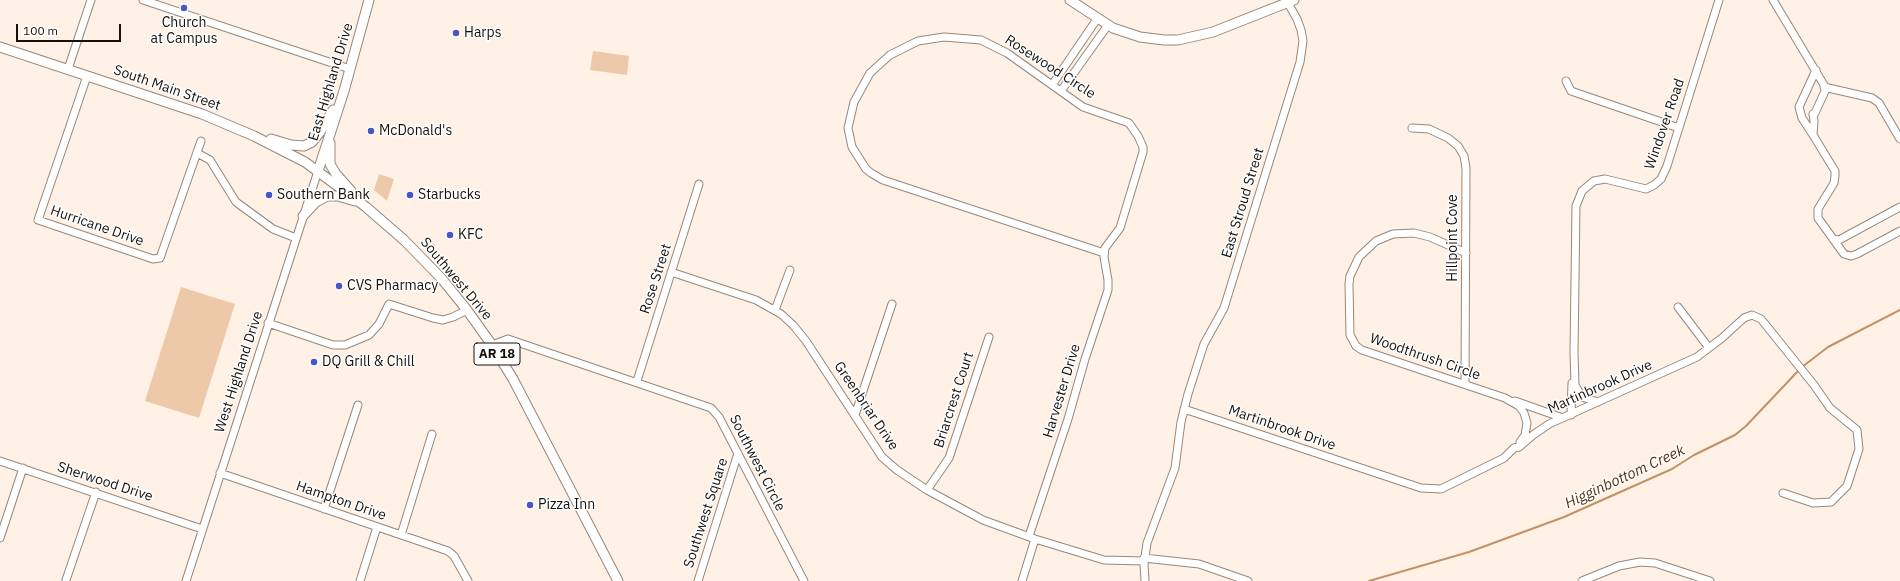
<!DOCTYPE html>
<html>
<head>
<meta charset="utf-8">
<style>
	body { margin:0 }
	#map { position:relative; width:1900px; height:581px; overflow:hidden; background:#fff1e6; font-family:"IBM Plex Sans",sans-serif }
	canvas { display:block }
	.scale { position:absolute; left:16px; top:24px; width:105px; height:18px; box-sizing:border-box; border:2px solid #15100b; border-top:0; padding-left:5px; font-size:12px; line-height:14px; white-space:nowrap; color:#15100b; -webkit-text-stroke:3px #fff; paint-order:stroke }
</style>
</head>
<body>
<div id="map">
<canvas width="1900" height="581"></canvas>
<div class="scale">100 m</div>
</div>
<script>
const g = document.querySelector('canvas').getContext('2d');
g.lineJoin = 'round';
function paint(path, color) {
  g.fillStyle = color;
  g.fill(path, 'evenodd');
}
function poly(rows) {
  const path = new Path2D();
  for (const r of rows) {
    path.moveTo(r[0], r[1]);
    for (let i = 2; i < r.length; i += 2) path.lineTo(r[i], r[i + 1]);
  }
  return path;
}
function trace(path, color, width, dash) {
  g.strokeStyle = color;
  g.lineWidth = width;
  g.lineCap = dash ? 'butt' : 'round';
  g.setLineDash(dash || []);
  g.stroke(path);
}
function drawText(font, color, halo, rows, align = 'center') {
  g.font = font + ' "IBM Plex Sans",sans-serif';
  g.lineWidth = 3;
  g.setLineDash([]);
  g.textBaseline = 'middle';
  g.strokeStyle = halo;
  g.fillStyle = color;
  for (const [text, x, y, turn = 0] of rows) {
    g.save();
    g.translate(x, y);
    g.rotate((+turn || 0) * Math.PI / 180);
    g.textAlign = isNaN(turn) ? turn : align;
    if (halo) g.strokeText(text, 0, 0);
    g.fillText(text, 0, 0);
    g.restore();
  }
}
paint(poly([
	[593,51,629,56,627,75,590,70],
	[379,174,394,179,387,201,374,190],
	[181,287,235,304,199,418,145,401]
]), '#eec9a9');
trace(poly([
	[1802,367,1828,347,1900,310],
	[1369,581,1469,552,1564,517,1672,469,1694,455,1735,435,1746,426,1799,370]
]), '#c29164', 2);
const minor = poly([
	[143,0,350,69],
	[1773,0,1824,85,1825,91,1815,113,1813,114],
	[68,69,91,0],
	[87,76,38,220,153,259,160,258,201,141],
	[1566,81,1571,91,1679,128],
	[1052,85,1097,19],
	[1824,87,1872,98,1879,103,1900,139],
	[1061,91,1108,25],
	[1813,114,1814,121,1813,135,1835,171,1835,176,1834,183,1818,209,1818,218,1844,254,1851,256,1857,254,1900,231],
	[1412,128,1429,129,1448,138,1458,146,1464,156,1466,168,1465,384],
	[1813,135,1802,118,1799,107,1816,70],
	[197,153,210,160,236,202,273,229,296,238],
	[1833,239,1839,240,1900,207],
	[1466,253,1430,237,1414,233,1393,234,1376,241,1359,257,1350,276,1349,284,1350,335,1356,346,1362,350,1505,398,1519,406,1524,413,1527,423,1525,435,1520,442],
	[671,272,756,300,781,314,793,325,806,341,882,457,897,470,927,490,983,520,1035,539,1104,560,1144,561],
	[1678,307,1709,348],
	[775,310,790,270],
	[268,323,333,345,345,345,369,335,379,324,389,304,433,318,443,320,453,317,467,310],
	[492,345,508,339,711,408,719,417,804,581],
	[637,381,699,184],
	[1515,401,1563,418],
	[1598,402,1582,397,1575,385,1574,352,1576,206,1582,191,1594,181,1605,179,1646,189,1654,185,1661,179,1667,166,1719,0],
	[1184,409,1421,488,1441,489,1504,458,1514,448,1519,447,1533,435,1549,424,1697,357,1722,338,1744,318,1752,315,1761,319,1814,385,1830,408,1857,430,1859,449,1847,486,1831,502,1813,503,1783,493],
	[855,415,892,304],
	[1571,415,1572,383],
	[0,461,202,529],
	[220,473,448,551,454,556,468,581],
	[927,490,949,458,989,337],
	[324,509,358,405],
	[401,535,432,434],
	[1029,536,1068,419,1085,359,1108,290,1108,280,1104,257,1105,248,1120,228,1143,152,1143,147,1138,136,1129,123,1083,107,1007,53,981,40,944,37,918,41,890,55,870,73,854,102,848,128,852,147,866,169,871,173,883,180,1104,253],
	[0,538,23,468],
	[1144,558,1199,564,1248,581],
	[66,580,96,492],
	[186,581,318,171],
	[360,581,377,527],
	[698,581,738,453],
	[1022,581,1035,539],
	[1145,581,1144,564,1147,543,1175,468,1181,422,1188,394,1204,344,1224,308,1300,62,1303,41,1301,30,1297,19,1288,3],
	[1582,581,1619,566,1640,562,1655,563,1710,581]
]);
const major = poly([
	[1070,0,1113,28,1140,37,1164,40,1178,40,1213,32,1294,0],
	[0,47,202,114,254,136,305,162,366,207,404,240,442,279,467,310,492,345,513,379,618,581],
	[271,139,291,145,304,146,312,142,320,132,333,110],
	[330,143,330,164,336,174,351,191],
	[318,171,344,91,369,0],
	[303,216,316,202,327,196,338,196,355,201]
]);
trace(minor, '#96877b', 9);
trace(major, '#96877b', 11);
trace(minor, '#fff', 7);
trace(major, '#fff', 9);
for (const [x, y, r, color] of [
	[184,8,4,"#4755c9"],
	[456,33,4,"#4755c9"],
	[371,131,4,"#4755c9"],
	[269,195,4,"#4755c9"],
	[410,195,4,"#4755c9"],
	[450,235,4,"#4755c9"],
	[339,286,4,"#4755c9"],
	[314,362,4,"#4755c9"],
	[530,505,4,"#4755c9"]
]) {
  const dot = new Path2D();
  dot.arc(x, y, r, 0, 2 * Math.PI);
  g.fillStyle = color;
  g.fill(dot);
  trace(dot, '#fff', 1.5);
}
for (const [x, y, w] of [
	[497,354,46]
]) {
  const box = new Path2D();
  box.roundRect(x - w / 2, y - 11, w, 22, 3);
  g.fillStyle = '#fff';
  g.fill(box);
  trace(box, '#15100b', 1);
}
drawText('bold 13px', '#15100b', null, [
	["AR 18",497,354]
]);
drawText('14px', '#15100b', '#fff', [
	["Church",184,23,"center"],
	["at Campus",184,39,"center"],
	["Harps",464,33],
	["McDonald's",379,131],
	["Southern Bank",277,195],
	["Starbucks",418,195],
	["KFC",458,235],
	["CVS Pharmacy",347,286],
	["DQ Grill & Chill",322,362],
	["Pizza Inn",538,505]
], 'left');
drawText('14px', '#15100b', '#fff', [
	["Rosewood Circle",1050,67,33],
	["East Highland Drive",331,82,-73],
	["South Main Street",167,88,19],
	["Windover Road",1665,124,-71],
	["East Stroud Street",1243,203,-73],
	["Hurricane Drive",97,226,19],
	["Hillpoint Cove",1453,238,-90],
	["Southwest Drive",456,279,50],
	["Rose Street",656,279,-72],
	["Woodthrush Circle",1425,357,19],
	["West Highland Drive",239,372,-72],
	["Martinbrook Drive",1600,387,-24],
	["Harvester Drive",1062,391,-73],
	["Briarcrest Court",954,400,-72],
	["Greenbriar Drive",866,406,56],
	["Martinbrook Drive",1282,428,19],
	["Southwest Circle",757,463,63],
	["Sherwood Drive",105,482,18],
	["Hampton Drive",341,501,19],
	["Southwest Square",706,513,-72]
]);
drawText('italic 15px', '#54320f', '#fff', [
	["Higginbottom Creek",1625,477,-25]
]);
</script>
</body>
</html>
